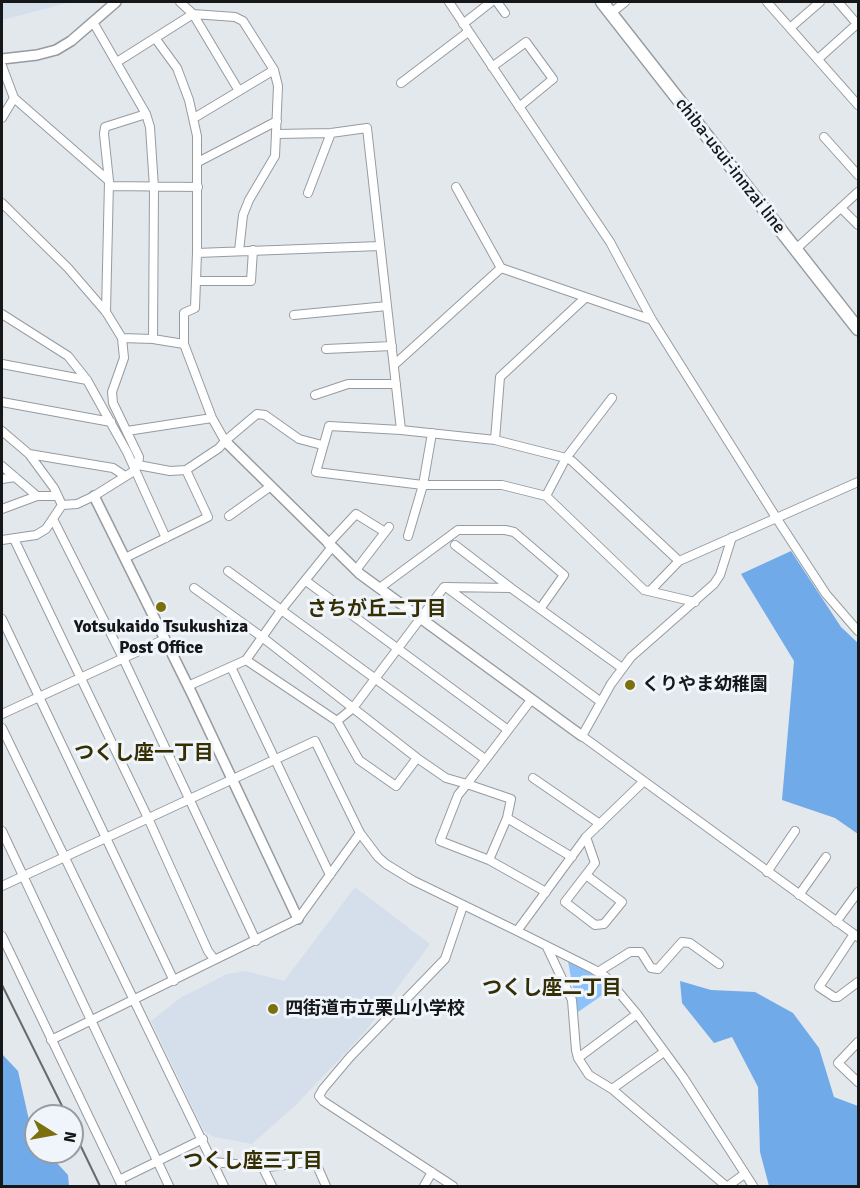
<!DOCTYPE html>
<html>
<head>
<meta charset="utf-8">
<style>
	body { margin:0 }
	#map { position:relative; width:860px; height:1188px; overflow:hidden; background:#e3e8ed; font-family:Signika,sans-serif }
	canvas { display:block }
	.frame { position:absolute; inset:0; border:3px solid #151718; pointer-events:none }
	.north { position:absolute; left:24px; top:1104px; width:60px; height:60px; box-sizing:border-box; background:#f0f5fb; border:2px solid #989ca0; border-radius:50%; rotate:101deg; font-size:16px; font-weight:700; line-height:24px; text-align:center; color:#151718 }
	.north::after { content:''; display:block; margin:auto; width:21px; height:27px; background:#7c700e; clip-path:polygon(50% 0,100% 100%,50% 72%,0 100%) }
</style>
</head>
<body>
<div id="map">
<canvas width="860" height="1188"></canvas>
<div class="frame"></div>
<div class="north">N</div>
</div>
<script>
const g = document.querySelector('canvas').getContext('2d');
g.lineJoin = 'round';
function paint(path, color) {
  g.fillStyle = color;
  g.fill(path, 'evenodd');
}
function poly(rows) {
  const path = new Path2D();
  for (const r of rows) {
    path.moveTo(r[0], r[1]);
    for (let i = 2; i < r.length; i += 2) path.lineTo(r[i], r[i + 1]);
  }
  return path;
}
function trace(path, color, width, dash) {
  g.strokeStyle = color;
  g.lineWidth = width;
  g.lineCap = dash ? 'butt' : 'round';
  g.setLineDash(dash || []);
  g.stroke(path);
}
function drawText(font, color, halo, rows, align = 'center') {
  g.font = font + ' Signika,"Noto Sans JP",sans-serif';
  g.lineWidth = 6;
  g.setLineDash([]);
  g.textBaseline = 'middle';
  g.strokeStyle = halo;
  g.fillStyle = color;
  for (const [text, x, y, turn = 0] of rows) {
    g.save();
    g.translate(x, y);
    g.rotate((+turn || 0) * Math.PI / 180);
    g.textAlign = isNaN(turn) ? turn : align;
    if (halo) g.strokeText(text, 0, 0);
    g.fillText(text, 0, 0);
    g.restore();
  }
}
paint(poly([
	[2,2,71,2,2,20],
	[355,887,430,944,364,1033,296,1105,252,1144,214,1137,204,1131,151,1021,180,998,227,974,246,971,284,981]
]), '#d5dfeb');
paint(poly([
	[568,962,593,973,602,979,611,989,578,1012]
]), '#8dc1f9');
paint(poly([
	[791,551,841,627,858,643,858,834,835,818,782,800,794,661,741,574],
	[680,981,711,990,755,992,793,1013,819,1048,834,1097,858,1106,858,1186,769,1186,760,1152,758,1087,732,1037,714,1043,682,1003],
	[2,1054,18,1071,33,1138,36,1141,36,1152,47,1152,68,1175,69,1186,2,1186]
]), '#70aae9');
const minor = poly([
	[180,2,193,14,239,91],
	[449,2,610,242,652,320,777,519,826,594,858,631],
	[497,2,505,13],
	[767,2,858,105],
	[838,2,858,25],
	[611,13,625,2],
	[93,22,146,114,150,127,154,187,153,339],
	[463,24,491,2],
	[790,28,820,2],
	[155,38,177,68,189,100,197,136,197,253,195,308,184,313,184,344,212,418,225,441],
	[818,59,857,24],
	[117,62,193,14,235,17,243,21,274,70,278,86,275,156,249,200,243,215,239,251],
	[2,66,14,98,109,181],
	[492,67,526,42,553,79,519,107],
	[401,83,468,32],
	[2,118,14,98],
	[194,118,274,70],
	[277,134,331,133,367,128,387,306],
	[824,137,858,175],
	[198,162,277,121],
	[109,186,198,187],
	[456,187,501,268],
	[308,193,331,133],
	[2,203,68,268,106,312,122,338,124,358,112,392,113,403,139,457,138,465,134,471,94,496,77,504,62,505],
	[841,208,858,225],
	[796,249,858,192],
	[197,253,380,246],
	[196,281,251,281,253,250],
	[106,312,109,181,104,134,105,127,146,114],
	[2,314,68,356,87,380,127,452,166,538],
	[294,315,387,306,401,430],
	[122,338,153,339,184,344],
	[326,349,392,346],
	[2,364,87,380],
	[394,365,501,268,652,320],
	[315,395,348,384,396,384],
	[2,402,111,422],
	[2,431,29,454,54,488,62,505],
	[127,431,212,418],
	[495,440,500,377,585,298],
	[29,454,113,468,125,476],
	[138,465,170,471,186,470,219,448,225,441,257,414,265,415,299,439,322,445],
	[2,466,37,496],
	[2,479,15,477],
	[546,496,566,458,612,398],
	[2,509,37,496,57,496],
	[229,516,271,486],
	[53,519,123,658,256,941],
	[408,536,423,485,432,433],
	[732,537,720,575,714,584,631,657,611,684,582,736,858,937],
	[14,539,148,818,208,951,214,959],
	[2,540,36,535,46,529,62,505],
	[328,544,356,514,385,532],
	[455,545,511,588],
	[125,558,208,517,186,470],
	[679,561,572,461,566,458,495,440,401,430,329,426,316,472,423,485,502,485,546,496,644,590,695,602],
	[356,570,389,527],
	[228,571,485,759],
	[306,581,508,730],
	[381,587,458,530,505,530,514,532,564,575,540,609],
	[446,587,601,702],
	[194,588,262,637,417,758,446,778,467,784,531,700],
	[650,591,679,561,858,482],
	[2,619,174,981],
	[246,660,337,721,359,760,396,786,417,758],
	[231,667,330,875],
	[188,686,246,660,282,609,332,547],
	[2,714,165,639],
	[337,721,353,708,444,587,511,588,622,668],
	[2,728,224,1186],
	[533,778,600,824],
	[507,818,572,857],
	[2,831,169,1186],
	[489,860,507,818,511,799,467,784,458,795,440,841,489,860,546,892],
	[767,872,795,831],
	[586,875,622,902,604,924,595,925,565,902,595,863,586,837],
	[2,886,315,741,360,833,378,857,386,864,412,880,517,931,593,969,606,977,637,1014,683,1077,753,1186],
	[799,895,826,857],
	[836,922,858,892],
	[517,931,586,837,643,782],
	[854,934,819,987,834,997,838,997,858,982],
	[2,936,122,1186],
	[547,947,572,1000,576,1050,578,1058,589,1075,612,1089,726,1186],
	[598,972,630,952,641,952,651,968,658,969,682,942,690,943,719,964],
	[51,1040,298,919,360,833],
	[858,1042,838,1063,858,1082],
	[578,1058,637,1014],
	[612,1089,664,1052],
	[213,1162,268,1167,315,1161,326,1186],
	[262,1166,272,1186],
	[119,1180,203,1139],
	[424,1186,432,1172],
	[453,1186,323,1101,319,1096,323,1089,350,1057,445,959,463,906],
	[728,1186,743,1175]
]);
const tertiary = poly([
	[2,59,37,55,56,50,71,41,116,2],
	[225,441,360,574,582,736],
	[94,496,192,694,298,919]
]);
const primary = poly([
	[602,2,858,329]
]);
trace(minor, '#969ba0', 10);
trace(tertiary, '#969ba0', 12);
trace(primary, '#969ba0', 15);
trace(minor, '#fff', 8);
trace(tertiary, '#fff', 9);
trace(primary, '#fff', 12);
trace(poly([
	[2,985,67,1116],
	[72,1128,100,1186]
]), '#676a6d', 2);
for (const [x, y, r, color] of [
	[161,607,6,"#7c700e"],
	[630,685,6,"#7c700e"],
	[273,1009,6,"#7c700e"]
]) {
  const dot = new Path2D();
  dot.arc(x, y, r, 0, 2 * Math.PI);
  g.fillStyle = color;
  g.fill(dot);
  trace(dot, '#f0f5fb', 2);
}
drawText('18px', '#151718', '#f0f5fb', [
	["chiba-usui-innzai line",730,166,52]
]);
drawText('bold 18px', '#151718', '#f0f5fb', [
	["Yotsukaido Tsukushiza",161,627,"center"],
	["Post Office",161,648,"center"],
	["くりやま幼稚園",642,685],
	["四街道市立栗山小学校",285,1009]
], 'left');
drawText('bold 20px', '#352f03', '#f0f5fb', [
	["さちが丘二丁目",377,610],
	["つくし座一丁目",144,754],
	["つくし座二丁目",552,989],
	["つくし座三丁目",253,1162]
]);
</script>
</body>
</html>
